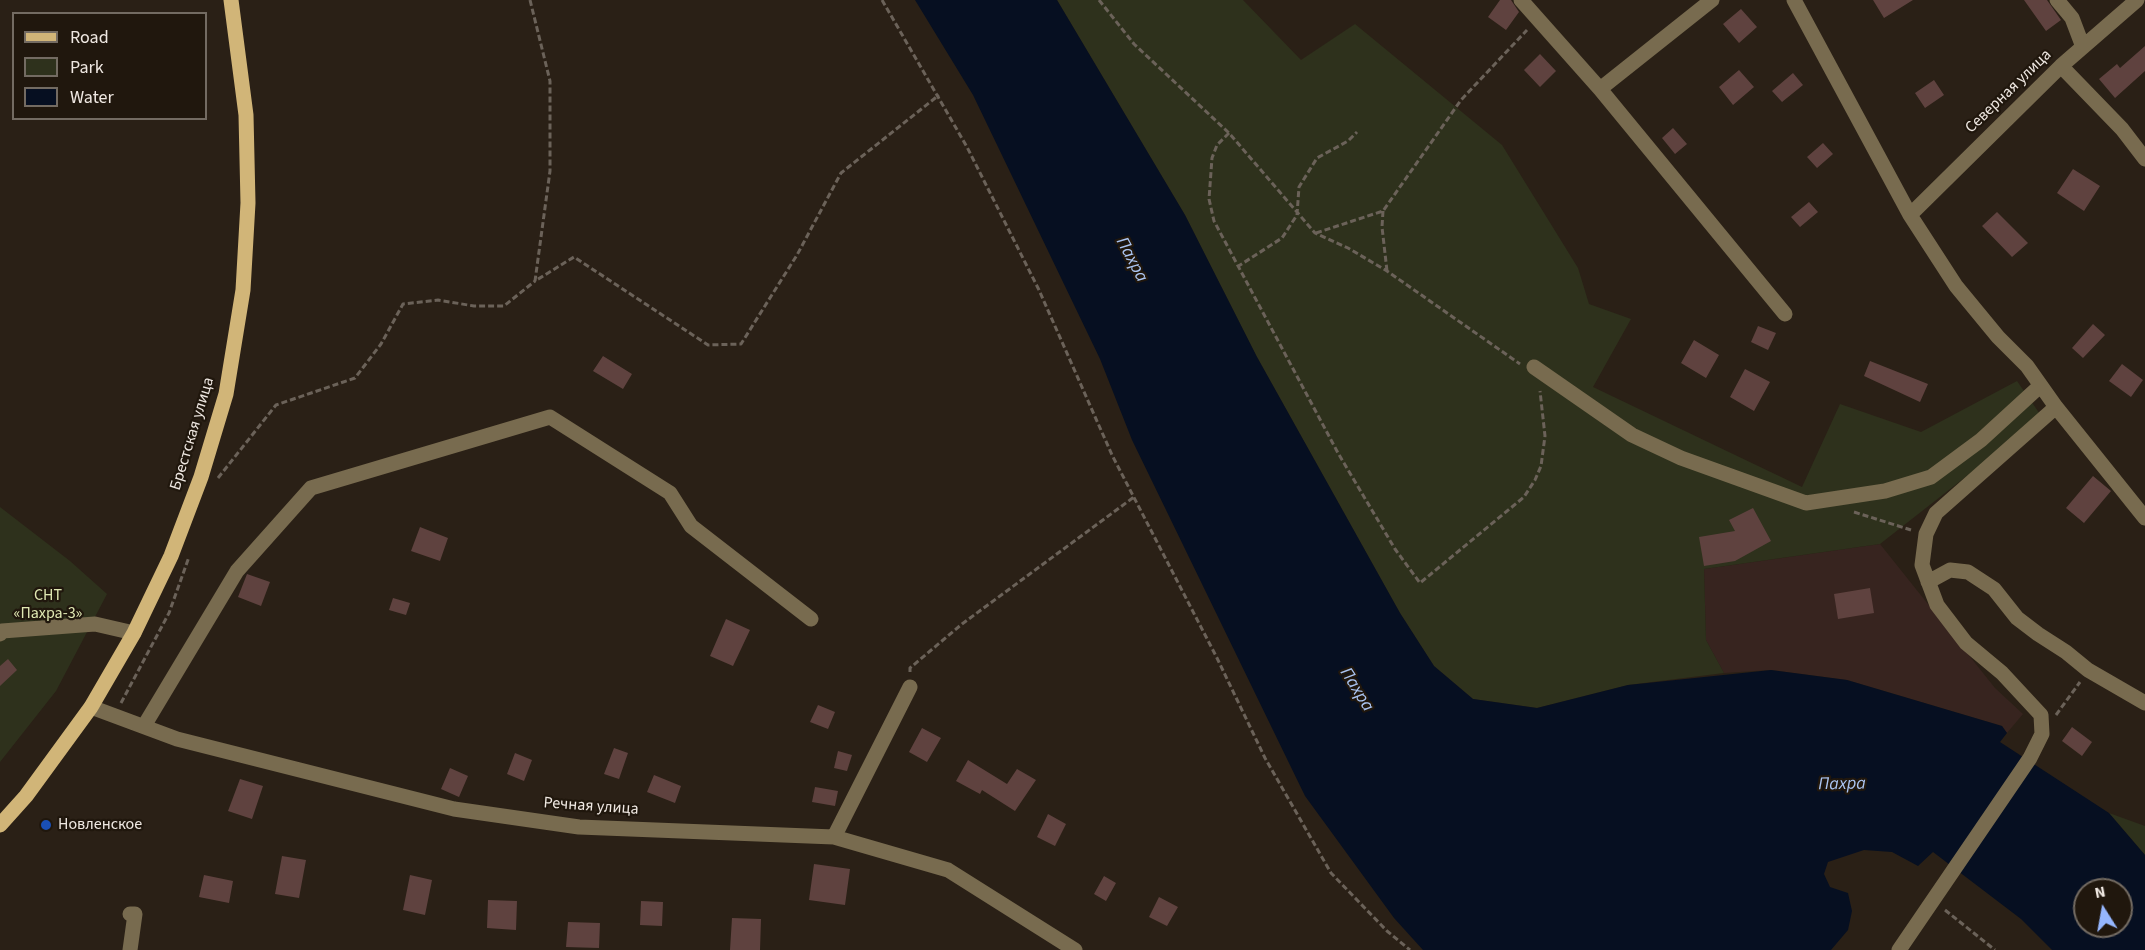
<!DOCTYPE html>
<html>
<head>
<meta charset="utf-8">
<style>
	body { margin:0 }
	#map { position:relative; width:2145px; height:950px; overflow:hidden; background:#2a2016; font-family:"Source Sans 3",sans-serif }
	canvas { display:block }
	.legend { position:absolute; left:12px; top:12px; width:195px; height:108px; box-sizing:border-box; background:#20170d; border:2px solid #736b62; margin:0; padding:8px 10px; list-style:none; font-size:18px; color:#efe8e2 }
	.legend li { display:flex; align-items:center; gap:12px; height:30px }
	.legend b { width:30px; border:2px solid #736b62 }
	.north { position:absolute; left:2073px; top:878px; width:60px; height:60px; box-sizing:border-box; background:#20170d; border:2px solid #736b62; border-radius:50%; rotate:349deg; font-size:16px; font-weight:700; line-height:24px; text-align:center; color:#efe8e2 }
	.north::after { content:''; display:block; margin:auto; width:21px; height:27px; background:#95b6fd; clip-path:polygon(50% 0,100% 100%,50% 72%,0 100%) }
</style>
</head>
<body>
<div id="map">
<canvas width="2145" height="950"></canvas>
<ul class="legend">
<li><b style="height:8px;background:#d1b578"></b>Road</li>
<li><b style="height:16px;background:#2e311c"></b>Park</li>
<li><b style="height:16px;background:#060f21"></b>Water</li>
</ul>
<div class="north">N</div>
</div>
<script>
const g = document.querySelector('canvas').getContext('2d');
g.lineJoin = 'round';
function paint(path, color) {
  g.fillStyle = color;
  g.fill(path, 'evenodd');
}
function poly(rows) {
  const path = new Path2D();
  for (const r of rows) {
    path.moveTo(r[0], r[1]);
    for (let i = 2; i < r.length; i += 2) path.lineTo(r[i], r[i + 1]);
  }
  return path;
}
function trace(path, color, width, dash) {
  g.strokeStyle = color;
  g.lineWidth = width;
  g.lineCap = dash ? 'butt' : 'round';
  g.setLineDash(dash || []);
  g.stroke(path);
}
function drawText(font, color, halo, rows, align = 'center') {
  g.font = font + ' "Source Sans 3",sans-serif';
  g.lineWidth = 4.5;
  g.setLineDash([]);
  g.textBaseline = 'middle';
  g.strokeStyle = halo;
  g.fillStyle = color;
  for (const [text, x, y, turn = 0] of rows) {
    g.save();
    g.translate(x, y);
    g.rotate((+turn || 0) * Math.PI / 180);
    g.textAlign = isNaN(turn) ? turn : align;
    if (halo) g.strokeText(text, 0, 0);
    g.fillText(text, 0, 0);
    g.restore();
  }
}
paint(poly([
	[1880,544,1995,688,2023,714,2007,733,2002,726,1847,680,1771,670,1724,673,1706,640,1704,569]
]), '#37241f');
paint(poly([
	[1057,0,1243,0,1301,60,1355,24,1502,145,1578,268,1589,304,1631,319,1593,387,1802,487,1840,404,1921,432,2017,381,2042,417,1880,544,1704,569,1706,640,1724,673,1628,685,1537,708,1473,699,1434,666,1400,613,1257,357,1185,215],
	[0,507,70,561,107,594,56,691,0,762],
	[2109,813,2145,826,2145,855]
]), '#2e311c');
paint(poly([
	[915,0,1057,0,1185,215,1257,357,1400,613,1434,666,1473,699,1537,708,1628,685,1771,670,1847,680,2002,726,2007,733,2000,742,2109,813,2145,855,2145,950,2052,950,2021,919,1933,852,1918,866,1892,852,1864,850,1828,862,1824,874,1830,887,1848,893,1852,911,1848,930,1831,950,1423,950,1394,918,1305,796,1132,440,1100,359,973,95],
	[2085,890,2121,890,2121,926,2085,926]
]), '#060f21');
paint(poly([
	[1500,0,1511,0,1519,12,1506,30,1488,17],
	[1873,0,1913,0,1884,18],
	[2024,0,2047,0,2061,20,2046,31],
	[1741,9,1757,27,1739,43,1723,24],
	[2145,46,2145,71,2115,98,2099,79,2117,64,2120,68],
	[1540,54,1556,71,1540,87,1524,70],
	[1739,70,1754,87,1733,105,1719,87],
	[1793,73,1803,85,1782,102,1772,91],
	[1934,80,1944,95,1925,108,1915,93],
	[1673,128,1687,144,1675,154,1662,138],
	[1823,143,1833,154,1817,168,1807,157],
	[2073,169,2100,186,2084,211,2057,193],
	[1809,202,1818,212,1800,227,1791,217],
	[1997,212,2028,243,2012,257,1982,226],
	[2093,324,2105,335,2083,358,2072,348],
	[1758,326,1776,333,1768,350,1751,342],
	[1694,340,1719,355,1706,378,1681,363],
	[603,356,632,374,623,389,593,371],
	[1870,361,1928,384,1920,402,1864,376],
	[2122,364,2143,380,2131,397,2109,381],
	[1745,369,1770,382,1754,411,1730,397],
	[2093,476,2111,491,2084,523,2066,508],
	[1753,508,1771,541,1735,561,1704,566,1699,537,1735,531,1729,520],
	[420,527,448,538,440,561,411,551],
	[247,574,270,582,261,606,238,597],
	[1870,588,1874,613,1838,619,1834,594],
	[393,598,410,603,406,615,389,610],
	[726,619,750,630,733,666,710,656],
	[8,659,17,670,0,686,0,666],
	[818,705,835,712,828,729,810,722],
	[2072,727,2092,742,2082,756,2062,741],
	[922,728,941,738,927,762,909,752],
	[614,748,628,753,619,779,604,774],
	[838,751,852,755,847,771,834,768],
	[515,753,532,760,524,781,507,774],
	[968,760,1007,784,1017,769,1036,780,1015,811,982,790,980,794,956,781],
	[450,768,468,776,459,797,441,789],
	[654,775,681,786,675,803,647,792],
	[240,779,263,786,252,819,228,811],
	[815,787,838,791,835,806,812,802],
	[1048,814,1066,824,1055,846,1037,837],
	[282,856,306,860,299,898,275,894],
	[814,864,850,869,845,905,809,900],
	[204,875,233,881,229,903,199,897],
	[410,875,432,880,425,915,403,910],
	[1104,876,1116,883,1106,901,1094,894],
	[1159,897,1178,907,1167,926,1149,917],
	[488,900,517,901,516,930,487,928],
	[641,901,663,902,662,926,640,925],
	[732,918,761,919,760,950,730,950],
	[568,922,600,923,599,948,566,947]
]), '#5f423f');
trace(poly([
	[530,0,550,81,550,171,535,281,574,257,708,345,741,344,797,255,841,173,939,95],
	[882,0,967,147,1039,290,1112,455,1217,658,1265,758,1331,873,1387,931,1410,950],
	[1099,0,1134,44,1229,133,1315,233,1348,248,1387,271,1520,364],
	[1229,133,1217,145,1212,158,1209,199,1214,221,1338,453,1395,549,1420,583,1524,497,1535,480,1541,466,1545,436,1540,391],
	[1383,211,1382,227,1387,271],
	[1316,233,1383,211,1461,100,1527,30],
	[1237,267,1282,238,1297,215,1299,187,1317,158,1348,141,1357,132],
	[218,478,276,405,355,378,381,344,403,304,438,300,474,306,504,306,535,281],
	[1854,512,1911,530],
	[910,672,910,668,962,624,1134,497],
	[121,703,169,613,189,557],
	[2056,715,2080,682],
	[1945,910,1995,950]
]), '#6b6259', 3, [6, 3]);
trace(poly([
	[1521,0,1600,89,1712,0],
	[1794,0,1910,215,1956,286,1998,337,2027,366,2056,407,2145,518],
	[2057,0,2072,18,2083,47],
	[2061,66,2122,129,2145,159],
	[1600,89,1785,314],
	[1910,215,2061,66,2137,0],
	[1534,367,1632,435,1681,458,1806,503,1885,491,1931,477,1981,440,2040,386],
	[1928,582,1950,570,1968,572,1994,589,2017,618,2038,634,2066,652,2088,670,2145,703],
	[0,634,2,631,95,624,134,633],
	[91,707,177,739,454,809,579,827,834,837,948,870,1075,950],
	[144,726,237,571,311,488,550,417,670,493,691,526,811,619],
	[834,837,910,687],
	[130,914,135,914,130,950],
	[1899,950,2030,758,2042,734,2041,715,2002,673,1966,643,1937,605,1922,565,1926,534,1936,513,2056,407]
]), '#786b4f', 15);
trace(poly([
	[0,825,26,796,91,707,134,633,171,556,201,477,226,394,243,290,248,203,246,115,231,0]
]), '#d1b578', 15);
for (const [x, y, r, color] of [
	[46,825,6,"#1a4fb4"]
]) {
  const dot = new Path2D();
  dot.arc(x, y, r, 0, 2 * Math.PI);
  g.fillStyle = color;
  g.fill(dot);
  trace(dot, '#20170d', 2);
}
drawText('16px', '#efe8e2', '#20170d', [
	["Северная улица",2009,92,-44],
	["Брестская улица",193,434,-73],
	["Речная улица",591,807,4]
]);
drawText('16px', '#e0e8b3', '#20170d', [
	["СНТ",48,596],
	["«Пахра-3»",48,614]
]);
drawText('16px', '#efe8e2', '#20170d', [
	["Новленское",58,825]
], 'left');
drawText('italic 18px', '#abc5f2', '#20170d', [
	["Пахра",1131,260,62],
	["Пахра",1356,690,58],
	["Пахра",1842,785,-1]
]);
</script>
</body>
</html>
